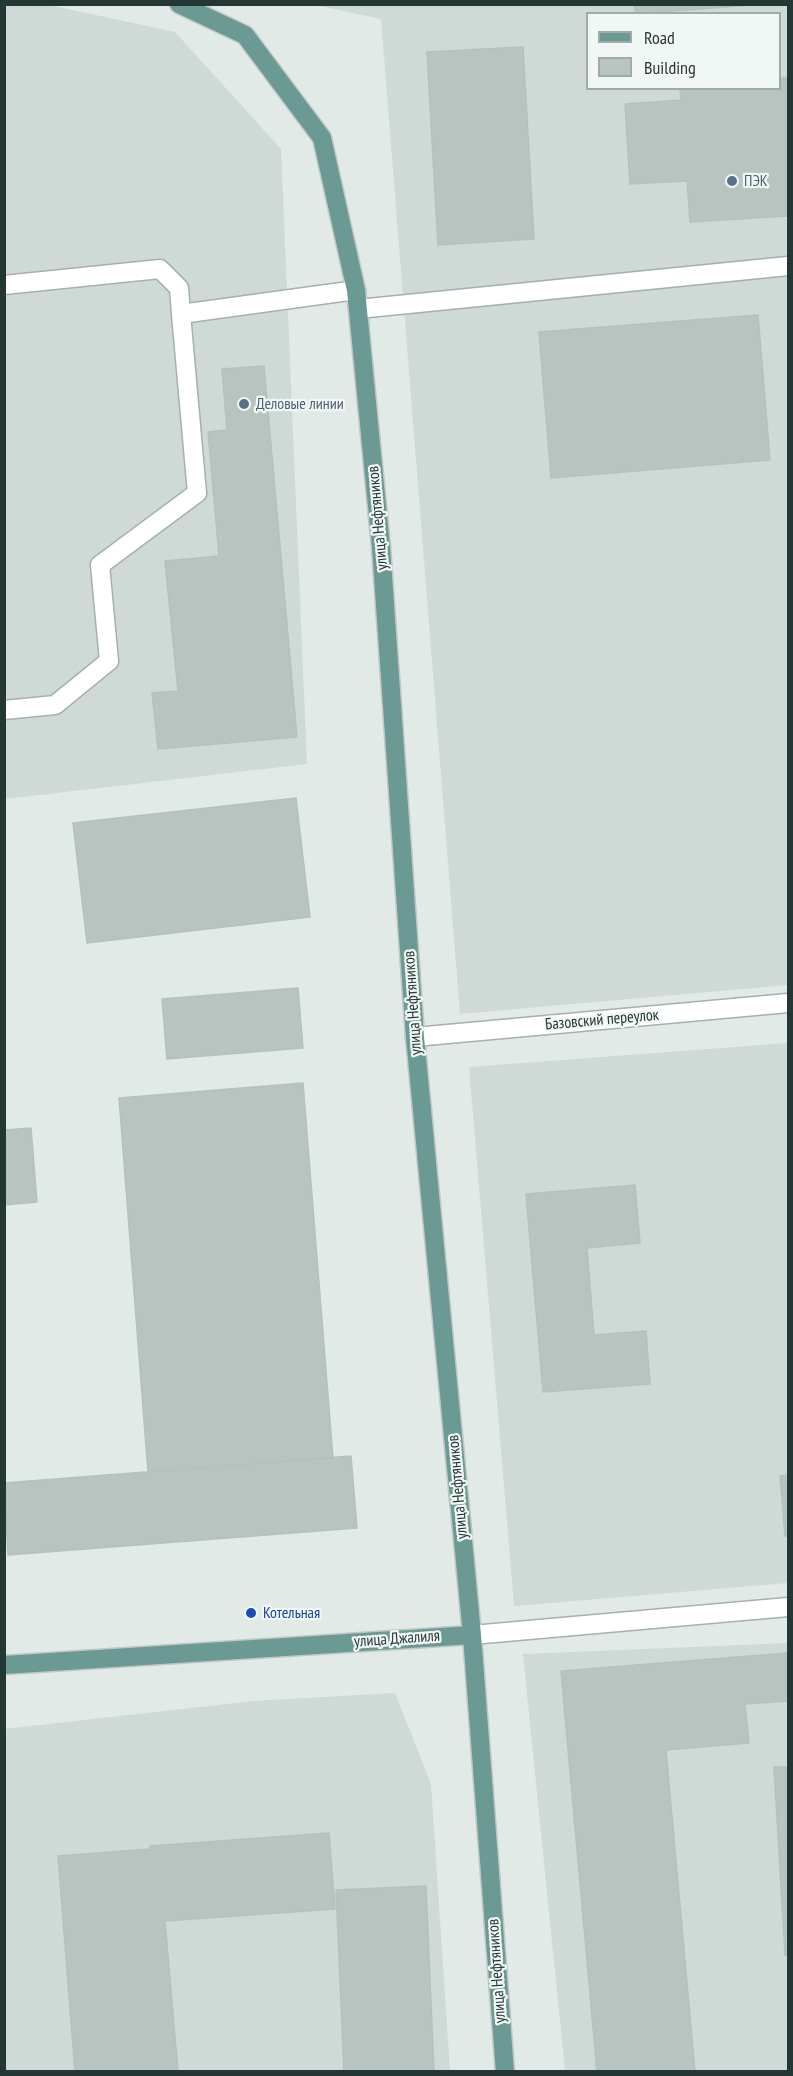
<!DOCTYPE html>
<html>
<head>
<meta charset="utf-8">
<style>
	body { margin:0 }
	#map { position:relative; width:793px; height:2076px; overflow:hidden; background:#e1eae7; font-family:"PT Sans Narrow",sans-serif }
	canvas { display:block }
	.frame { position:absolute; inset:0; border:6px solid #233835; pointer-events:none }
	.legend { position:absolute; left:586px; top:12px; width:195px; height:78px; box-sizing:border-box; background:#f1f7f4; border:2px solid #9faba8; margin:0; padding:8px 10px; list-style:none; font-size:18px; color:#233835 }
	.legend li { display:flex; align-items:center; gap:12px; height:30px }
	.legend b { width:30px; border:2px solid #9faba8 }
</style>
</head>
<body>
<div id="map">
<canvas width="793" height="2076"></canvas>
<div class="frame"></div>
<ul class="legend">
<li><b style="height:8px;background:#6b9a94"></b>Road</li>
<li><b style="height:16px;background:#b7c4c0"></b>Building</li>
</ul>
</div>
<script>
const g = document.querySelector('canvas').getContext('2d');
g.lineJoin = 'round';
function paint(path, color) {
  g.fillStyle = color;
  g.fill(path, 'evenodd');
}
function poly(rows) {
  const path = new Path2D();
  for (const r of rows) {
    path.moveTo(r[0], r[1]);
    for (let i = 2; i < r.length; i += 2) path.lineTo(r[i], r[i + 1]);
  }
  return path;
}
function trace(path, color, width, dash) {
  g.strokeStyle = color;
  g.lineWidth = width;
  g.lineCap = dash ? 'butt' : 'round';
  g.setLineDash(dash || []);
  g.stroke(path);
}
function drawText(font, color, halo, rows, align = 'center') {
  g.font = font + ' "PT Sans Narrow",sans-serif';
  g.lineWidth = 4.5;
  g.setLineDash([]);
  g.textBaseline = 'middle';
  g.strokeStyle = halo;
  g.fillStyle = color;
  for (const [text, x, y, turn = 0] of rows) {
    g.save();
    g.translate(x, y);
    g.rotate((+turn || 0) * Math.PI / 180);
    g.textAlign = isNaN(turn) ? turn : align;
    if (halo) g.strokeText(text, 0, 0);
    g.fillText(text, 0, 0);
    g.restore();
  }
}
paint(poly([
	[4,5,49,5,175,32,281,149,307,764,5,799],
	[315,5,788,5,788,985,460,1014,381,19],
	[588,14,780,14,780,88,588,88],
	[788,1043,788,1583,514,1606,469,1067],
	[788,1643,788,2071,565,2071,523,1654],
	[395,1693,431,1784,450,2071,5,2071,4,1729,253,1701]
]), '#cfd9d6');
const building = poly([
	[634,4,763,4,636,14,634,4],
	[523,47,534,239,438,245,427,52,523,47],
	[780,78,788,78,788,216,690,222,687,181,630,184,625,104,681,100,680,88,780,88,780,78],
	[758,315,770,460,551,478,539,332,758,315],
	[264,366,297,737,158,749,152,693,178,691,165,561,219,556,208,432,227,430,222,369,264,366],
	[296,798,310,917,87,943,73,823,296,798],
	[298,988,303,1048,167,1059,162,999,298,988],
	[303,1083,333,1458,148,1472,119,1098,303,1083],
	[31,1128,37,1202,4,1205,4,1130,31,1128],
	[635,1185,640,1243,587,1248,594,1335,646,1331,650,1384,543,1392,526,1194,635,1185],
	[351,1456,357,1528,8,1555,4,1483,351,1456],
	[788,1475,788,1536,785,1536,780,1476,788,1475],
	[788,1653,788,1701,745,1704,749,1743,666,1750,695,2072,597,2072,561,1671,788,1653],
	[774,1767,788,1767,788,1954,785,1955,774,1767],
	[329,1833,335,1909,165,1921,178,2072,75,2072,58,1856,150,1849,150,1846,329,1833],
	[426,1886,434,2072,344,2072,336,1890,426,1886]
]);
paint(building, '#b7c4c0');
trace(building, '#b4c2be', 1.5);
const minor = poly([
	[4,285,160,269,179,288,181,314],
	[358,309,788,266],
	[4,710,55,705,109,661,100,565,197,493,181,314,356,290],
	[415,1037,788,1003],
	[472,1635,788,1607]
]);
const major = poly([
	[179,4,245,35,322,138,356,290,381,547,415,1037,472,1635,505,2072],
	[4,1665,472,1635]
]);
trace(minor, '#a4b1ae', 21);
trace(major, '#c1c7c6', 21);
trace(minor, '#fff', 18);
trace(major, '#6b9a94', 18);
for (const [x, y, r, color] of [
	[732,181,6,"#5c6f8a"],
	[244,404,6,"#5c6f8a"],
	[251,1613,6,"#1a4fb4"]
]) {
  const dot = new Path2D();
  dot.arc(x, y, r, 0, 2 * Math.PI);
  g.fillStyle = color;
  g.fill(dot);
  trace(dot, '#f1f7f4', 2);
}
drawText('16px', '#4e5e75', '#f1f7f4', [
	["ПЭК",744,181],
	["Деловые линии",256,404]
], 'left');
drawText('16px', '#233835', '#f1f7f4', [
	["улица Нефтяников",378,518,-95],
	["улица Нефтяников",413,1003,-94],
	["Базовский переулок",602,1020,-5],
	["улица Нефтяников",458,1487,-95],
	["улица Джалиля",397,1639,-4],
	["улица Нефтяников",497,1971,-94]
]);
drawText('16px', '#164399', '#f1f7f4', [
	["Котельная",263,1613]
], 'left');
</script>
</body>
</html>
